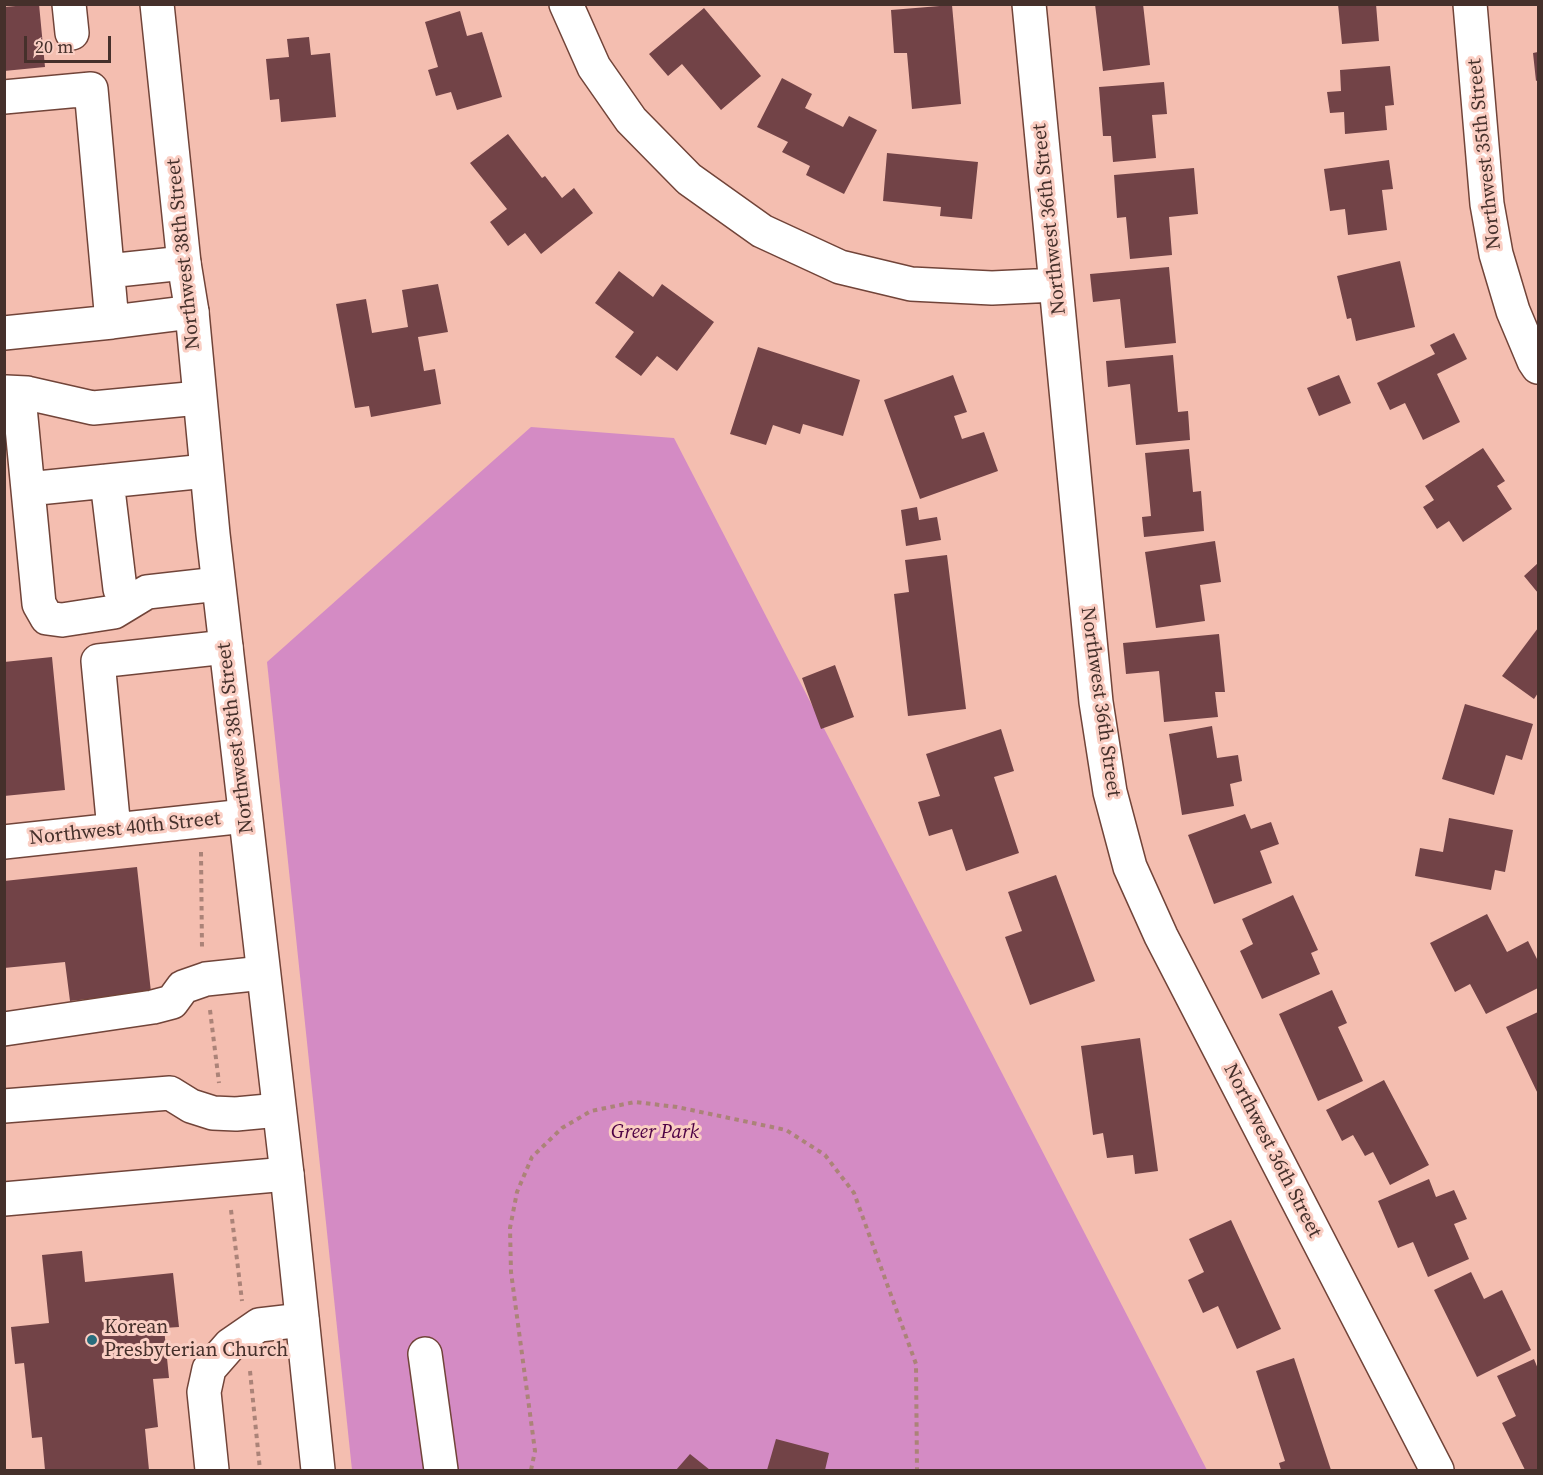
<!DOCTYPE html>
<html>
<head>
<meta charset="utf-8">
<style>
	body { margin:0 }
	#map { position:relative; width:1543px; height:1475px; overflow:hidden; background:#f4beb0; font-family:"Source Serif 4",serif }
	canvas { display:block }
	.frame { position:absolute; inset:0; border:6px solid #45302b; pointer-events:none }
	.scale { position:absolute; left:24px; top:36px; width:87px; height:27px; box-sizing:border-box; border:3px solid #45302b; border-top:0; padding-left:8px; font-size:18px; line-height:21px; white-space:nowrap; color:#45302b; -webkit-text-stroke:4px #facec3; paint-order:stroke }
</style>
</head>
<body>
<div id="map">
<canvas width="1543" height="1475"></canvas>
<div class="frame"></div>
<div class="scale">20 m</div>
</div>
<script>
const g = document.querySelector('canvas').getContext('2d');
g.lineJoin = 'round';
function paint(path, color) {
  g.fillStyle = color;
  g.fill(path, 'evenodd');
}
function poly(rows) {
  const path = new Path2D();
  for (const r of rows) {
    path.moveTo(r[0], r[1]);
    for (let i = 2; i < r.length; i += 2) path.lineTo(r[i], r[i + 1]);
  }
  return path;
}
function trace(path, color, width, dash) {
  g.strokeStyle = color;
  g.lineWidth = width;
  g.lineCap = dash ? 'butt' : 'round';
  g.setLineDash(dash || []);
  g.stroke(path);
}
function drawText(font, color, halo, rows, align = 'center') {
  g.font = font + ' "Source Serif 4",serif';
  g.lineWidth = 6;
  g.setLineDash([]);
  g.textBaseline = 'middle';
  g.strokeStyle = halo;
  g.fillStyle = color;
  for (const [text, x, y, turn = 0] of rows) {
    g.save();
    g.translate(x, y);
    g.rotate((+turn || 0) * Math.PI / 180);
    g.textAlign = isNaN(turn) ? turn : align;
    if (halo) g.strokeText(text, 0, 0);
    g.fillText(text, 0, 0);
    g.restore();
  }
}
paint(poly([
	[531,427,674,438,1207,1470,352,1470,267,662]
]), '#d48bc4');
paint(poly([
	[39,4,45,67,4,71,4,7],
	[1095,4,1143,4,1150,65,1103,71],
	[1338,4,1376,4,1379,41,1342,44],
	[952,5,961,104,912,109,907,53,894,53,891,10],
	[704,8,761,76,721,110,682,64,668,76,649,54],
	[460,11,467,36,482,32,502,97,457,110,451,92,436,96,428,70,438,67,425,22],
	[309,37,311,55,330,53,336,117,281,122,279,99,270,100,266,59,289,57,287,39],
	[1538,52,1538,80,1536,81,1533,53],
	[1390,66,1394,105,1385,106,1387,130,1345,134,1344,112,1330,113,1327,92,1341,91,1340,70],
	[782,78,812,94,805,108,843,127,849,116,877,130,844,194,806,175,810,166,782,152,788,142,757,127],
	[1164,82,1167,114,1152,115,1156,158,1113,162,1111,136,1103,136,1099,87],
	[508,134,542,178,545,176,562,198,574,188,593,213,541,254,525,233,508,246,490,222,507,209,470,163],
	[887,153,978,162,972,219,940,216,941,207,883,201],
	[1389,160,1393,189,1382,190,1387,230,1348,235,1345,209,1330,211,1324,169],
	[1194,168,1198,214,1169,217,1172,255,1130,259,1126,217,1117,218,1114,175],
	[1400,261,1415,327,1356,341,1351,318,1347,319,1337,276],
	[1169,267,1176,343,1125,348,1120,299,1093,302,1090,274],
	[619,271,653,297,662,284,714,322,677,371,657,356,641,376,615,357,634,332,595,303],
	[438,284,448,332,418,337,424,371,435,369,441,404,371,417,369,406,355,408,336,304,366,299,372,333,408,327,402,290],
	[1454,333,1467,359,1437,374,1460,422,1423,440,1405,403,1390,410,1377,383,1435,354,1430,345],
	[758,347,860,380,843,436,803,424,800,434,773,425,766,445,730,434],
	[1173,355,1178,412,1188,411,1190,440,1136,445,1130,384,1108,387,1106,361],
	[953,375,967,412,954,416,962,439,984,432,998,471,920,499,884,400],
	[1339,375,1351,403,1319,416,1307,388],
	[1483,448,1505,481,1497,486,1512,509,1463,542,1449,521,1437,529,1423,507,1434,500,1425,486],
	[1189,449,1193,492,1201,491,1204,531,1144,537,1142,517,1151,516,1145,453],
	[917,507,919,520,937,517,941,540,906,546,901,510],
	[1215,541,1221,582,1200,585,1205,621,1156,628,1145,552],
	[947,555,966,709,908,716,894,594,909,592,905,560],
	[1538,563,1538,593,1524,576],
	[1538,628,1538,693,1534,699,1502,676],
	[1219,634,1225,692,1215,692,1218,717,1164,722,1159,671,1126,674,1123,643],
	[52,657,65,790,4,796,4,662],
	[835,665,854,717,821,729,802,678],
	[1465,704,1533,724,1522,760,1506,755,1494,795,1442,779],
	[1212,726,1217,758,1238,755,1242,781,1230,784,1234,806,1182,815,1169,734],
	[1001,729,1014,771,994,777,1019,853,966,871,952,829,929,836,918,802,940,796,926,754],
	[1245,814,1251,829,1271,822,1279,844,1260,851,1272,883,1214,904,1188,835],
	[1449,818,1513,830,1505,872,1495,870,1491,890,1415,876,1420,848,1443,852],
	[137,867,151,992,70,1001,65,962,4,968,4,881],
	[1056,875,1095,981,1030,1005,1005,937,1022,931,1008,892],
	[1293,895,1318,950,1311,953,1320,974,1262,999,1240,951,1253,944,1242,919],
	[1487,914,1507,952,1528,941,1538,961,1538,988,1486,1014,1470,984,1455,992,1430,943],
	[1332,990,1347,1023,1338,1027,1363,1081,1318,1101,1279,1014],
	[1538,1012,1538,1094,1506,1027],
	[1140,1038,1158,1171,1135,1174,1133,1155,1107,1158,1103,1133,1093,1135,1081,1046],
	[1384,1080,1429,1165,1390,1185,1373,1152,1365,1156,1353,1135,1342,1141,1326,1110],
	[1429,1179,1436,1197,1454,1190,1467,1219,1454,1224,1469,1259,1428,1277,1413,1242,1398,1248,1378,1201],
	[1231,1220,1281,1329,1237,1349,1218,1306,1203,1313,1188,1280,1204,1272,1189,1239],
	[82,1251,85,1282,173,1273,179,1327,164,1328,169,1378,153,1379,158,1427,145,1429,149,1470,45,1470,42,1437,32,1438,24,1363,15,1364,11,1327,49,1323,42,1255],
	[1471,1272,1484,1299,1502,1290,1531,1350,1477,1377,1434,1290],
	[1294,1358,1331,1470,1281,1470,1279,1463,1285,1461,1256,1371],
	[1534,1359,1538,1369,1538,1470,1525,1470,1502,1423,1516,1416,1497,1376],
	[776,1439,829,1453,825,1470,767,1470],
	[690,1454,710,1470,676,1470]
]), '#724347');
const minor = poly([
	[69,4,72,33],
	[566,4,594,67,631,120,689,179,762,231,840,267,911,284,992,288,1056,285],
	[1029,4,1096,702,1110,792,1130,867,1161,936,1437,1470],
	[1470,4,1487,204,1496,254,1513,311,1534,361,1538,367],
	[4,97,91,89,112,322,4,333],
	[108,271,184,263],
	[112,322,192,312],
	[6,392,27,393,93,408,199,398],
	[27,393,20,407,39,604,47,618,62,620,114,612,147,592,218,584],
	[107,481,120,589,129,602],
	[28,489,206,471],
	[114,830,98,661,226,647],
	[4,842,245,816],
	[4,1029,153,1007,172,1002,183,987,206,979,263,973],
	[4,1106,170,1093,191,1106,213,1113,236,1114,279,1110],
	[4,1199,287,1174],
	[425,1354,441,1470],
	[212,1470,204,1392,209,1369,230,1345,259,1325,302,1320]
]);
const major = poly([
	[157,4,184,263,192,312,213,534,287,1174,318,1470]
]);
trace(minor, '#714439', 36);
trace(major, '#714439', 36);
trace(poly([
	[201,852,202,949],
	[210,1010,219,1083],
	[231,1210,242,1301],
	[250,1371,260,1470],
	[531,1470,535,1451,511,1272,510,1228,517,1192,532,1157,562,1128,591,1111,635,1102,677,1107,786,1130,825,1155,854,1193,916,1364,917,1470]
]), '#ab8378', 4, [4.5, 4.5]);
trace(minor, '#fff', 33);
trace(major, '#fff', 33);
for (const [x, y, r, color] of [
	[92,1340,6,"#286d7d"]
]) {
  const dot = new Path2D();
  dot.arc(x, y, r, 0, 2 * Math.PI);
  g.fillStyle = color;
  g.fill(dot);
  trace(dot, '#facec3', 2);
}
drawText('20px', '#45302b', '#facec3', [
	["Northwest 35th Street",1485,154,-96],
	["Northwest 36th Street",1050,219,-96],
	["Northwest 38th Street",184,254,-96],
	["Northwest 36th Street",1100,702,82],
	["Northwest 38th Street",236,738,-97],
	["Northwest 40th Street",125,829,-6],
	["Northwest 36th Street",1272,1151,63]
]);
drawText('italic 20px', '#4d0044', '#facec3', [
	["Greer Park",655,1133]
]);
drawText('20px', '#45302b', '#facec3', [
	["Korean",104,1328],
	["Presbyterian Church",104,1351]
], 'left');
</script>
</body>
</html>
